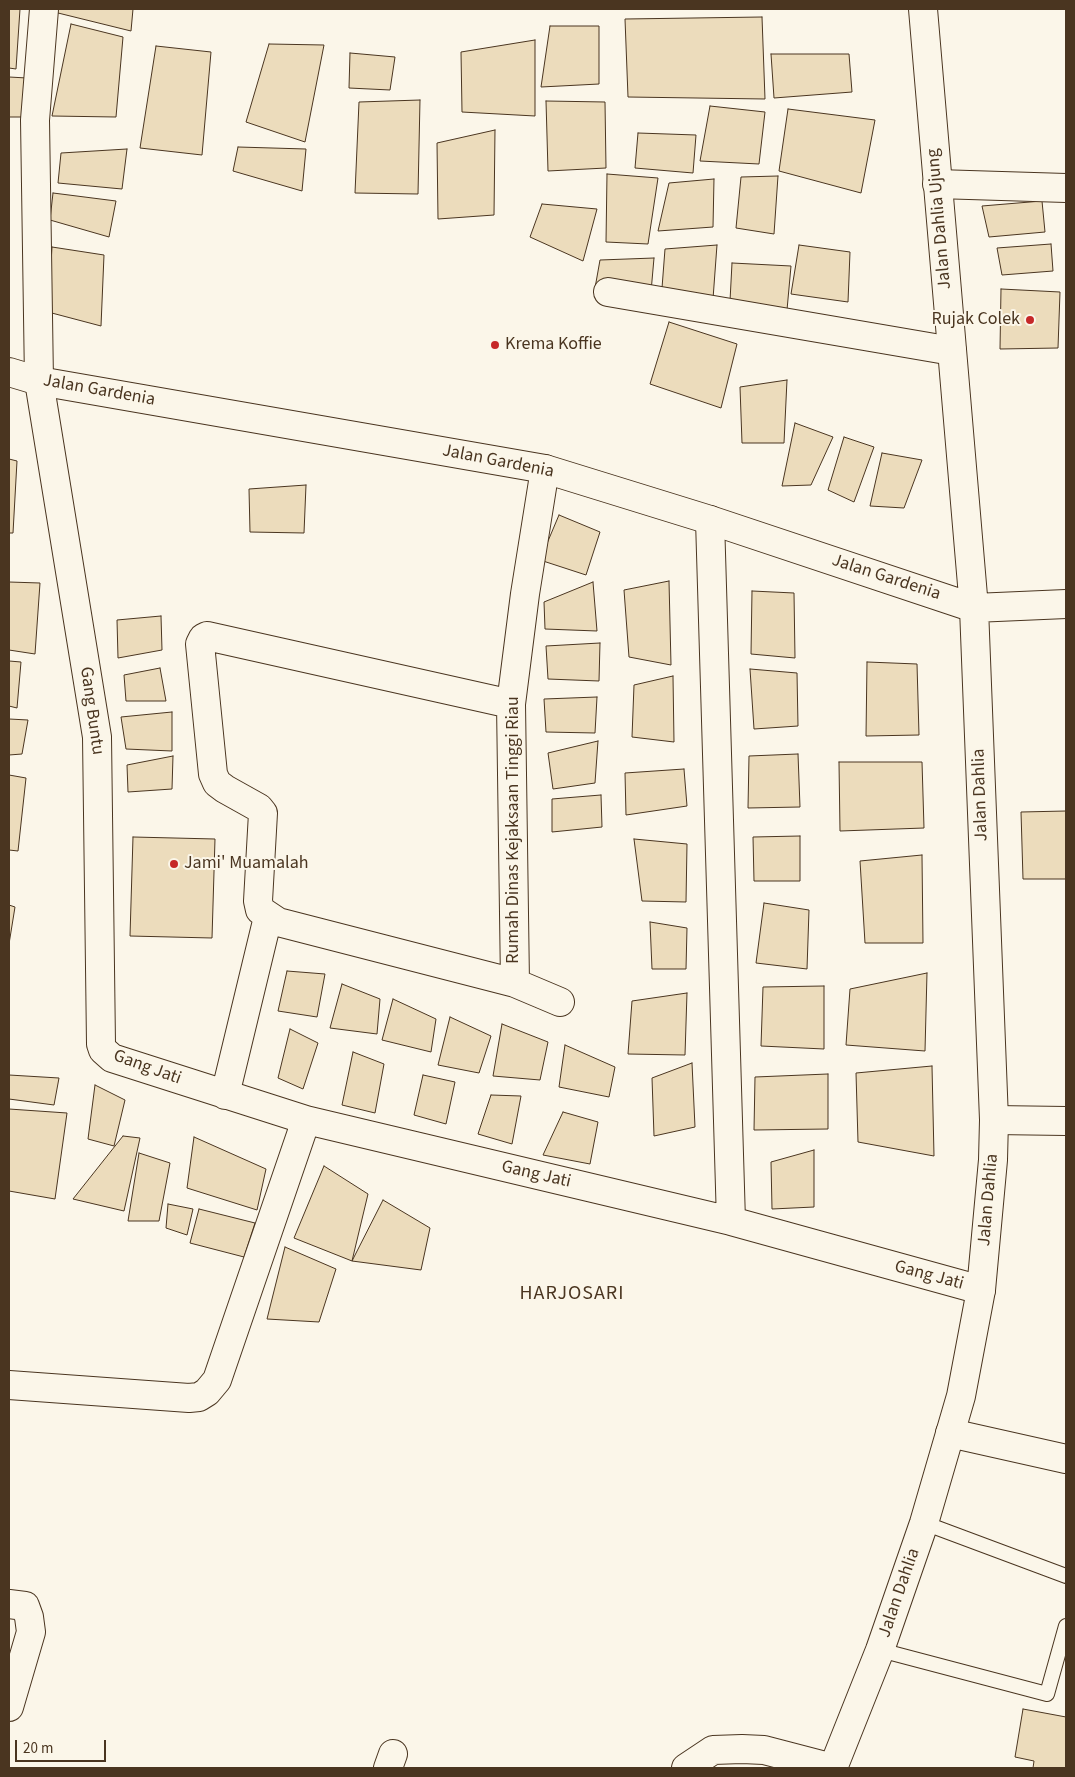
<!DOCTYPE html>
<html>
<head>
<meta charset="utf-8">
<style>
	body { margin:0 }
	#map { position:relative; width:1075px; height:1777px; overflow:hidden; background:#fbf6e9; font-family:"Source Sans 3",sans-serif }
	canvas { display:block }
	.frame { position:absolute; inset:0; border:10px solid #4a3520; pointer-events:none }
	.scale { position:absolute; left:15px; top:1740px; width:91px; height:22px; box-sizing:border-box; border:2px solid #4a3520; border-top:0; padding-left:6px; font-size:15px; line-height:18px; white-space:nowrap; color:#4a3520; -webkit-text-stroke:4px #fbf6e9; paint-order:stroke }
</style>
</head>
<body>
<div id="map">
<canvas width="1075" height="1777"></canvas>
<div class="frame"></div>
<div class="scale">20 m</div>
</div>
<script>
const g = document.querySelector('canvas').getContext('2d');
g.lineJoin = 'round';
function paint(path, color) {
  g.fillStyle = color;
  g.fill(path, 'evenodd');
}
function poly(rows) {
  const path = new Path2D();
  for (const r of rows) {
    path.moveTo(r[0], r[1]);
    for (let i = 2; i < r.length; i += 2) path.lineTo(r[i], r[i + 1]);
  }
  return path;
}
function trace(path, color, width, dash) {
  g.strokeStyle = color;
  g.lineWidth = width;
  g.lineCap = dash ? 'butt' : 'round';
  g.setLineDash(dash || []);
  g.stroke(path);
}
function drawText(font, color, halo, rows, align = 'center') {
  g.font = font + ' "Source Sans 3",sans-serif';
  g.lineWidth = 4;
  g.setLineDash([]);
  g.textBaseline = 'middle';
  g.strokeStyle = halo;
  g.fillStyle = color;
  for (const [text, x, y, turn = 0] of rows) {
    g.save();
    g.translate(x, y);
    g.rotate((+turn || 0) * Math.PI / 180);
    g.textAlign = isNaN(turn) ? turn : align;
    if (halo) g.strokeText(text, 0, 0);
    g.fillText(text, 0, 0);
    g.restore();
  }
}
const building = poly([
	[9,9,20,9,16,69,9,68,9,9],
	[54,9,133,9,131,31,54,12,54,9],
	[762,17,765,99,628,97,625,19,762,17],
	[71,24,123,37,116,117,52,116,71,24],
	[550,26,599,26,599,84,541,87,550,26],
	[535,40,535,116,462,112,461,52,535,40],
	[269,44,324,45,305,142,246,122,269,44],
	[156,46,211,52,202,155,140,148,156,46],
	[350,53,395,57,390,90,349,88,350,53],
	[771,54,849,54,852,92,774,98,771,54],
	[9,77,27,78,32,117,9,117,9,77],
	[420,100,418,194,355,193,359,102,420,100],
	[546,101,605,102,606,168,548,171,546,101],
	[710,106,765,112,759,164,700,161,710,106],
	[788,109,875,120,861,193,779,171,788,109],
	[495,130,494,215,438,219,437,143,495,130],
	[638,133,696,135,693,173,635,168,638,133],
	[238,147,306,149,302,191,233,171,238,147],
	[127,149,122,189,58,183,61,153,127,149],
	[607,174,658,178,648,244,606,242,607,174],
	[778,176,774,234,736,228,741,177,778,176],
	[714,179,713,227,658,231,669,183,714,179],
	[53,193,116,201,109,237,50,220,53,193],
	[1042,201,1045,232,989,237,982,206,1042,201],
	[542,204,597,209,583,261,530,237,542,204],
	[1051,244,1053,271,1002,275,997,248,1051,244],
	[717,245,713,299,661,301,665,249,717,245],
	[799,245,850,252,848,302,791,294,799,245],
	[52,247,104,255,101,326,48,312,52,247],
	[654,258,651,292,595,288,600,260,654,258],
	[732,263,791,266,787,310,730,301,732,263],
	[1001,289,1060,292,1058,348,1000,349,1001,289],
	[669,322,737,344,721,408,650,384,669,322],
	[787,380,784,443,742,443,740,387,787,380],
	[795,423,833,437,811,485,782,486,795,423],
	[844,437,874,447,854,502,828,490,844,437],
	[882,453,922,460,904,508,870,506,882,453],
	[9,459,17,461,13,533,9,533,9,459],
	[306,485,304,533,250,532,249,489,306,485],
	[559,515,600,532,586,575,540,560,559,515],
	[669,581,671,665,629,657,624,590,669,581],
	[9,582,40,583,35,654,9,650,9,582],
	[593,582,597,631,545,629,544,602,593,582],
	[752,591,794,593,795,658,751,654,752,591],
	[161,616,162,650,118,658,117,620,161,616],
	[600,643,599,681,548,679,546,646,600,643],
	[9,661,21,662,17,708,9,706,9,661],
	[867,662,917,664,919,735,866,736,867,662],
	[160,668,166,701,126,701,124,675,160,668],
	[750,669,797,673,798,726,754,729,750,669],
	[673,676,674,742,632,737,634,685,673,676],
	[597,697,595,733,546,732,544,699,597,697],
	[172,712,172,751,126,749,121,717,172,712],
	[9,719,28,720,22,754,9,755,9,719],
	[598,741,595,783,553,789,548,753,598,741],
	[798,754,800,807,748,808,749,756,798,754],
	[173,756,172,789,128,792,127,765,173,756],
	[839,762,922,762,924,828,840,831,839,762],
	[684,769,687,806,626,815,625,773,684,769],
	[9,775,26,778,18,851,9,850,9,775],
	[601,795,602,827,552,832,552,799,601,795],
	[1066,811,1066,879,1023,879,1021,812,1066,811],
	[800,836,800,881,754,881,753,837,800,836],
	[133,837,215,839,212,938,130,936,133,837],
	[634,839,687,844,686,902,642,901,634,839],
	[922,855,923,943,865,943,860,861,922,855],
	[764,903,809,910,807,969,756,963,764,903],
	[9,905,15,907,9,944,9,905],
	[650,922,687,928,686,969,652,969,650,922],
	[287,971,325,974,317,1017,278,1011,287,971],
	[927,973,925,1051,846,1045,850,989,927,973],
	[342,984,380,999,377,1034,330,1028,342,984],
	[824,986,824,1049,761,1046,763,987,824,986],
	[687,993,685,1055,628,1054,632,1001,687,993],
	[393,999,436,1019,431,1052,382,1040,393,999],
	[450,1017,491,1036,479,1073,438,1065,450,1017],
	[502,1024,548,1042,540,1080,493,1076,502,1024],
	[290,1029,318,1043,303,1089,278,1078,290,1029],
	[565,1045,615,1067,609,1097,559,1087,565,1045],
	[353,1052,384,1064,375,1113,342,1105,353,1052],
	[692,1063,695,1127,654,1136,652,1078,692,1063],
	[932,1066,934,1156,858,1142,856,1073,932,1066],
	[828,1074,828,1129,754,1130,755,1077,828,1074],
	[9,1075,59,1078,54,1105,9,1099,9,1075],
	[423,1075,455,1082,446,1124,414,1115,423,1075],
	[95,1085,125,1100,114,1146,88,1139,95,1085],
	[491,1095,521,1096,512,1144,478,1134,491,1095],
	[9,1109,67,1113,55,1199,9,1191,9,1109],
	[563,1112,598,1122,590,1164,543,1155,563,1112],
	[123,1136,140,1138,124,1211,73,1199,123,1136],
	[194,1137,266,1169,257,1210,187,1188,194,1137],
	[814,1150,814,1207,772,1209,771,1162,814,1150],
	[139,1153,170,1163,159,1221,128,1221,139,1153],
	[324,1166,368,1194,352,1261,294,1238,324,1166],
	[383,1200,430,1228,421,1270,352,1261,383,1200],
	[168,1204,193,1209,187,1235,166,1228,168,1204],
	[199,1209,255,1223,244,1257,190,1243,199,1209],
	[285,1247,336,1269,319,1322,267,1319,285,1247],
	[1023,1709,1066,1717,1066,1768,1033,1768,1034,1761,1015,1757,1023,1709]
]);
paint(building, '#ecdcbc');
trace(building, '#4a3520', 1);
const lane = poly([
	[924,1523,1066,1576],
	[880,1650,1047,1694,1066,1626]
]);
const street = poly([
	[44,9,35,120,39,381,97,737,101,1044,103,1050,112,1058,306,1120,731,1221,981,1290],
	[937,184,1066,188],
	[608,292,952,351],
	[710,520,731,1221],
	[511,704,207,636,203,638,200,644,213,774,217,783,225,789,259,808,263,813,258,901,260,910,278,922,515,983,560,1002],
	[515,983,511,704,525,594,545,469],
	[225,1095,268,917],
	[994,1120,1066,1121],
	[9,1385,189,1398,199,1397,207,1392,217,1380,306,1120],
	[950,1433,1066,1459],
	[9,1604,25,1606,29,1617,31,1632,9,1707],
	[388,1768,393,1754],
	[686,1768,713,1750,742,1749,764,1750,833,1768]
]);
const secondary = poly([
	[9,372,39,381,545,469,710,520,974,608,1066,604],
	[833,1768,880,1650,924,1523,961,1396,981,1290,993,1160,994,1120,974,608,923,9]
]);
trace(lane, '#4a3520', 16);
trace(street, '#4a3520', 30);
trace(secondary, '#4a3520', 30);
trace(lane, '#fbf6e9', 14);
trace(street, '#fbf6e9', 28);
trace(secondary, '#fbf6e9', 28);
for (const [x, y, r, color] of [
	[1030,320,5,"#c62828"],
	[495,345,5,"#c62828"],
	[174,864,5,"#c62828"]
]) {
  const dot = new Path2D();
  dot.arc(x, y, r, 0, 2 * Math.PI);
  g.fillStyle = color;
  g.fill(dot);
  trace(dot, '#fbf6e9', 2);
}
drawText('18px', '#4a3520', '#fbf6e9', [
	["Jalan Dahlia Ujung",940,219,-95],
	["Jalan Gardenia",99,391,10],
	["Jalan Gardenia",498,462,11],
	["Jalan Gardenia",886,578,18],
	["Gang Buntu",91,711,82],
	["Jalan Dahlia",981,795,-92],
	["Rumah Dinas Kejaksaan Tinggi Riau",514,830,-90],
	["Gang Jati",147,1068,20],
	["Gang Jati",536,1175,13],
	["Jalan Dahlia",989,1200,-85],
	["Gang Jati",929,1276,15],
	["Jalan Dahlia",900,1593,-71]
]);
drawText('18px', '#4a3520', '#fbf6e9', [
	["Rujak Colek",1020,320,"right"],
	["Krema Koffie",505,345],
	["Jami' Muamalah",184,864]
], 'left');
g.letterSpacing = '1px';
drawText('20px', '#4a3520', '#fbf6e9', [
	["HARJOSARI",572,1295]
]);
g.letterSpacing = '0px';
</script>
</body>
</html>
